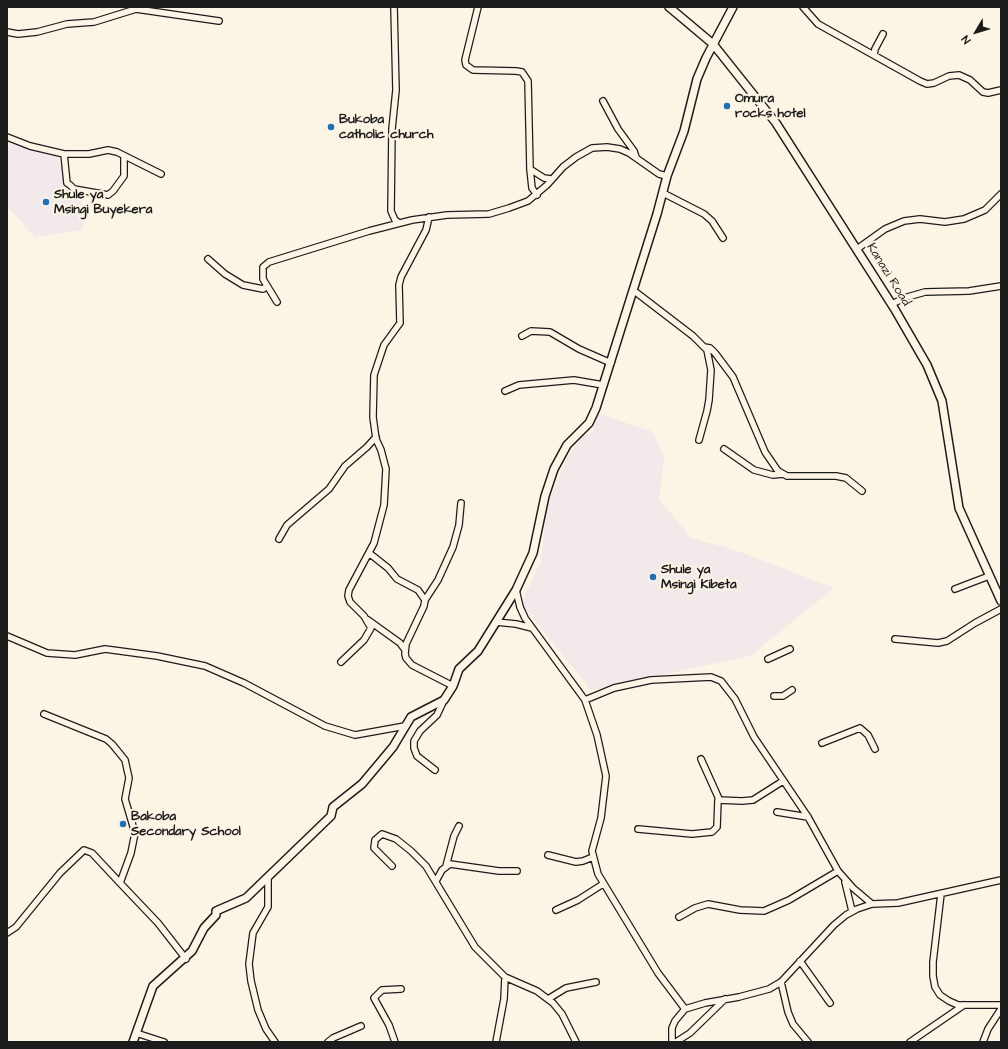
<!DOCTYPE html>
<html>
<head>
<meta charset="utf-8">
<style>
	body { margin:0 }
	#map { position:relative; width:1008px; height:1049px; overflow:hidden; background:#fcf5e5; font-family:"Architects Daughter",sans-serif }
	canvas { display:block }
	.frame { position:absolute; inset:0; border:8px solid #1c1c1c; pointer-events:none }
	.north { position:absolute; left:956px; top:12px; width:40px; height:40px; -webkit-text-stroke:3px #fcf5e5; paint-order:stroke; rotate:232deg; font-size:11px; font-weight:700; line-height:16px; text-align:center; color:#1c1c1c }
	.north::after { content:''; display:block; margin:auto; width:14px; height:18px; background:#1c1c1c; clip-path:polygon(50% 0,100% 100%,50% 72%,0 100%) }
</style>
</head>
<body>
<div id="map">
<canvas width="1008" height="1049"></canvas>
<div class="frame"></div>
<div class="north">N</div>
</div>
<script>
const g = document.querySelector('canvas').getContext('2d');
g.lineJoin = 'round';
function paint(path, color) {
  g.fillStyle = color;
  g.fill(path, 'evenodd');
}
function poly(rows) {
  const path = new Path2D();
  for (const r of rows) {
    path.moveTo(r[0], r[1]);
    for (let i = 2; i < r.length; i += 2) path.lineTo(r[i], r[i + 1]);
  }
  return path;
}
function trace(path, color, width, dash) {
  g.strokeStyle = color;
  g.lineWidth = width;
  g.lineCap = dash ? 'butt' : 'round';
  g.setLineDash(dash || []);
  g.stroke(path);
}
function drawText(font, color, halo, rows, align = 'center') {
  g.font = font + ' "Architects Daughter",sans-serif';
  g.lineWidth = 4;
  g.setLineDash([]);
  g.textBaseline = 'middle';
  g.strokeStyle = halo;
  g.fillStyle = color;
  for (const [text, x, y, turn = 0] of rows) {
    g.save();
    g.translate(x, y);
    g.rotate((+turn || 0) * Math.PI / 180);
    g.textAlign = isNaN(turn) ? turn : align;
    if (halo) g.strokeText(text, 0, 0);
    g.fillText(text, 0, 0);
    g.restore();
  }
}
paint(poly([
	[12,142,57,154,65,183,84,207,82,230,35,237,7,206,7,150],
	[597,413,653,432,664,457,659,499,691,538,732,549,834,588,750,656,591,690,521,604,541,561,547,506,568,456,583,436,593,431]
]), '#f1e9ea');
const minor = poly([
	[394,7,396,90,392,129,391,211,395,220,399,223],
	[478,7,465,60,466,65,473,70,516,71,522,72,528,81,530,169,532,188,537,195],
	[803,7,818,24,920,81,927,84,934,83,949,76,959,75,970,80,983,92,988,93,1001,90],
	[7,32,18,34,37,32,67,24,94,22,136,9,219,21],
	[874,55,875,49,883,34],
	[603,101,618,129,634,151,636,157],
	[7,137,30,146,64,154,67,183,70,185,74,189,108,195,113,191,124,176,124,156],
	[64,154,89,154,108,150,117,152,161,174],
	[530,169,544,178,551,179],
	[663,193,704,214,712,221,723,238],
	[857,249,885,229,904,221,920,219,945,222,964,219,985,210,1001,194],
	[208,259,225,274,243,285,263,289,267,286],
	[633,290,693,336,707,350,711,370,709,400,707,411,699,440],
	[277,302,263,279,263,267,269,262,369,231,412,220,447,215,489,214,509,208,528,201,547,185,563,167,576,157,592,148,607,147,620,149,629,153,659,174,667,176],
	[892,304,904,298,925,292,969,291,1001,286],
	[522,336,531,331,550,332,579,349,611,363],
	[704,347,710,348,715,353,733,377,765,452,778,471,787,476,836,476,846,478,862,491],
	[505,391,519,385,574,380,603,385],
	[724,449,754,470,773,475,783,474],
	[279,539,287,525,329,489,345,466,367,447,376,437],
	[369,553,388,568,397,579,418,590,425,600,424,606,406,644,405,654,406,658,412,665,453,686],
	[955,589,989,576],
	[516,590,520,607,525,618,585,700,597,735,606,776,601,818,592,851,598,874,658,973,685,1009],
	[425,600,438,580,453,547,459,525,461,503],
	[368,620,400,643,405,650],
	[496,622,516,624,532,628],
	[7,636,47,653,75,655,105,649,157,656,205,666,244,683,325,726,355,735,405,726],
	[895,639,938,643,947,641,975,623,1001,609],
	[768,659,790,649],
	[341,662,364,640,371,628,364,616,350,602,348,596,349,590,374,543,384,505,386,469,381,450,376,439,373,417,374,375,384,345,400,323,399,285,401,277,426,230,429,217],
	[774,696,783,696,792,690],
	[585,700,614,688,651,680,711,677,721,681,735,699,754,737,808,817,838,871,853,888,872,904],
	[44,714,106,739,112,744,125,760,129,778,125,799,135,833,131,853,120,883,158,923,186,959],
	[822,743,860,728,868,735,875,749],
	[701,759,719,799],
	[435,770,417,756,414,748,414,741,420,731,437,715,444,700],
	[777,812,808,817],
	[638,829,692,834,712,832,717,827,718,800,742,801,753,800,783,781],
	[548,855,576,862,583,861,593,857],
	[392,866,374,848,375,840,382,834,396,839,411,851,426,866,475,947,505,977,537,991,553,1003,562,1014,576,1042],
	[446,866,454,836,459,826],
	[268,877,268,907,253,933,249,964,251,981,258,1010,266,1029,275,1042],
	[436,881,442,870,450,864,499,871,517,871],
	[845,882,852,911],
	[941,894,933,962,933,976,935,987,940,995,949,1001,958,1005,1001,1005],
	[556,910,578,900,603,884],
	[679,917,695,908,708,904,740,910,764,911,789,900,838,871],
	[7,933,16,927,60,873,84,850,92,853,120,883],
	[800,961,830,1003],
	[781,982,788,1012,793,1024,808,1042],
	[548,999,566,988,596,982],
	[136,1033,164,1042],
	[328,1042,333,1038,361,1026],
	[395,1042,389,1025,374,998,382,990,401,989],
	[496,1042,504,999,505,977],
	[672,1042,672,1028,675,1021,685,1009,705,1003,739,997,769,989,781,982,834,925,846,915,857,909,872,904,898,903,1001,880],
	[676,1042,690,1033,725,999],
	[910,1042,964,1005],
	[983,1042,988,1029,1001,1009]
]);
const tertiary = poly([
	[133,1042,153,986,192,951,204,928,216,915,216,911,246,898,331,816,333,807,362,784,393,747,411,717,444,700,453,686,459,669,478,651,516,590,533,553,545,496,554,469,567,445,589,423,596,408,657,214,667,176,684,131,697,79,706,58,733,7]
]);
const secondary = poly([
	[669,7,713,44,776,123,894,308,927,365,942,401,959,508,1001,601]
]);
trace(minor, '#1c1c1c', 8);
trace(tertiary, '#1c1c1c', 10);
trace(secondary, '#1c1c1c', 10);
trace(minor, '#fcf5e5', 5.5);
trace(tertiary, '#fcf5e5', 7);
trace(secondary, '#fcf5e5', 7);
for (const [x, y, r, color] of [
	[727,106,4,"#1f6fb2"],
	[331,127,4,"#1f6fb2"],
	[46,202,4,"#1f6fb2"],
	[653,577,4,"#1f6fb2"],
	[123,824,4,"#1f6fb2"]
]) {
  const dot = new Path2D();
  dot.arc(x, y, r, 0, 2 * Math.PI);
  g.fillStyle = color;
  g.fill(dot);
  trace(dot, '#fcf5e5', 1.5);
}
drawText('bold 13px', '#1c1c1c', '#fcf5e5', [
	["Omura",735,99],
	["rocks hotel",735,114],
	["Bukoba",339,120],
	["catholic church",339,135],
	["Shule ya",54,195],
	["Msingi Buyekera",54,210],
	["Shule ya",661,570],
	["Msingi Kibeta",661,585],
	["Bakoba",131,817],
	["Secondary School",131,832]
], 'left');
drawText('13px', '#1c1c1c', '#fcf5e5', [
	["Kanazi Road",888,275,58]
]);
</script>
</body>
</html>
